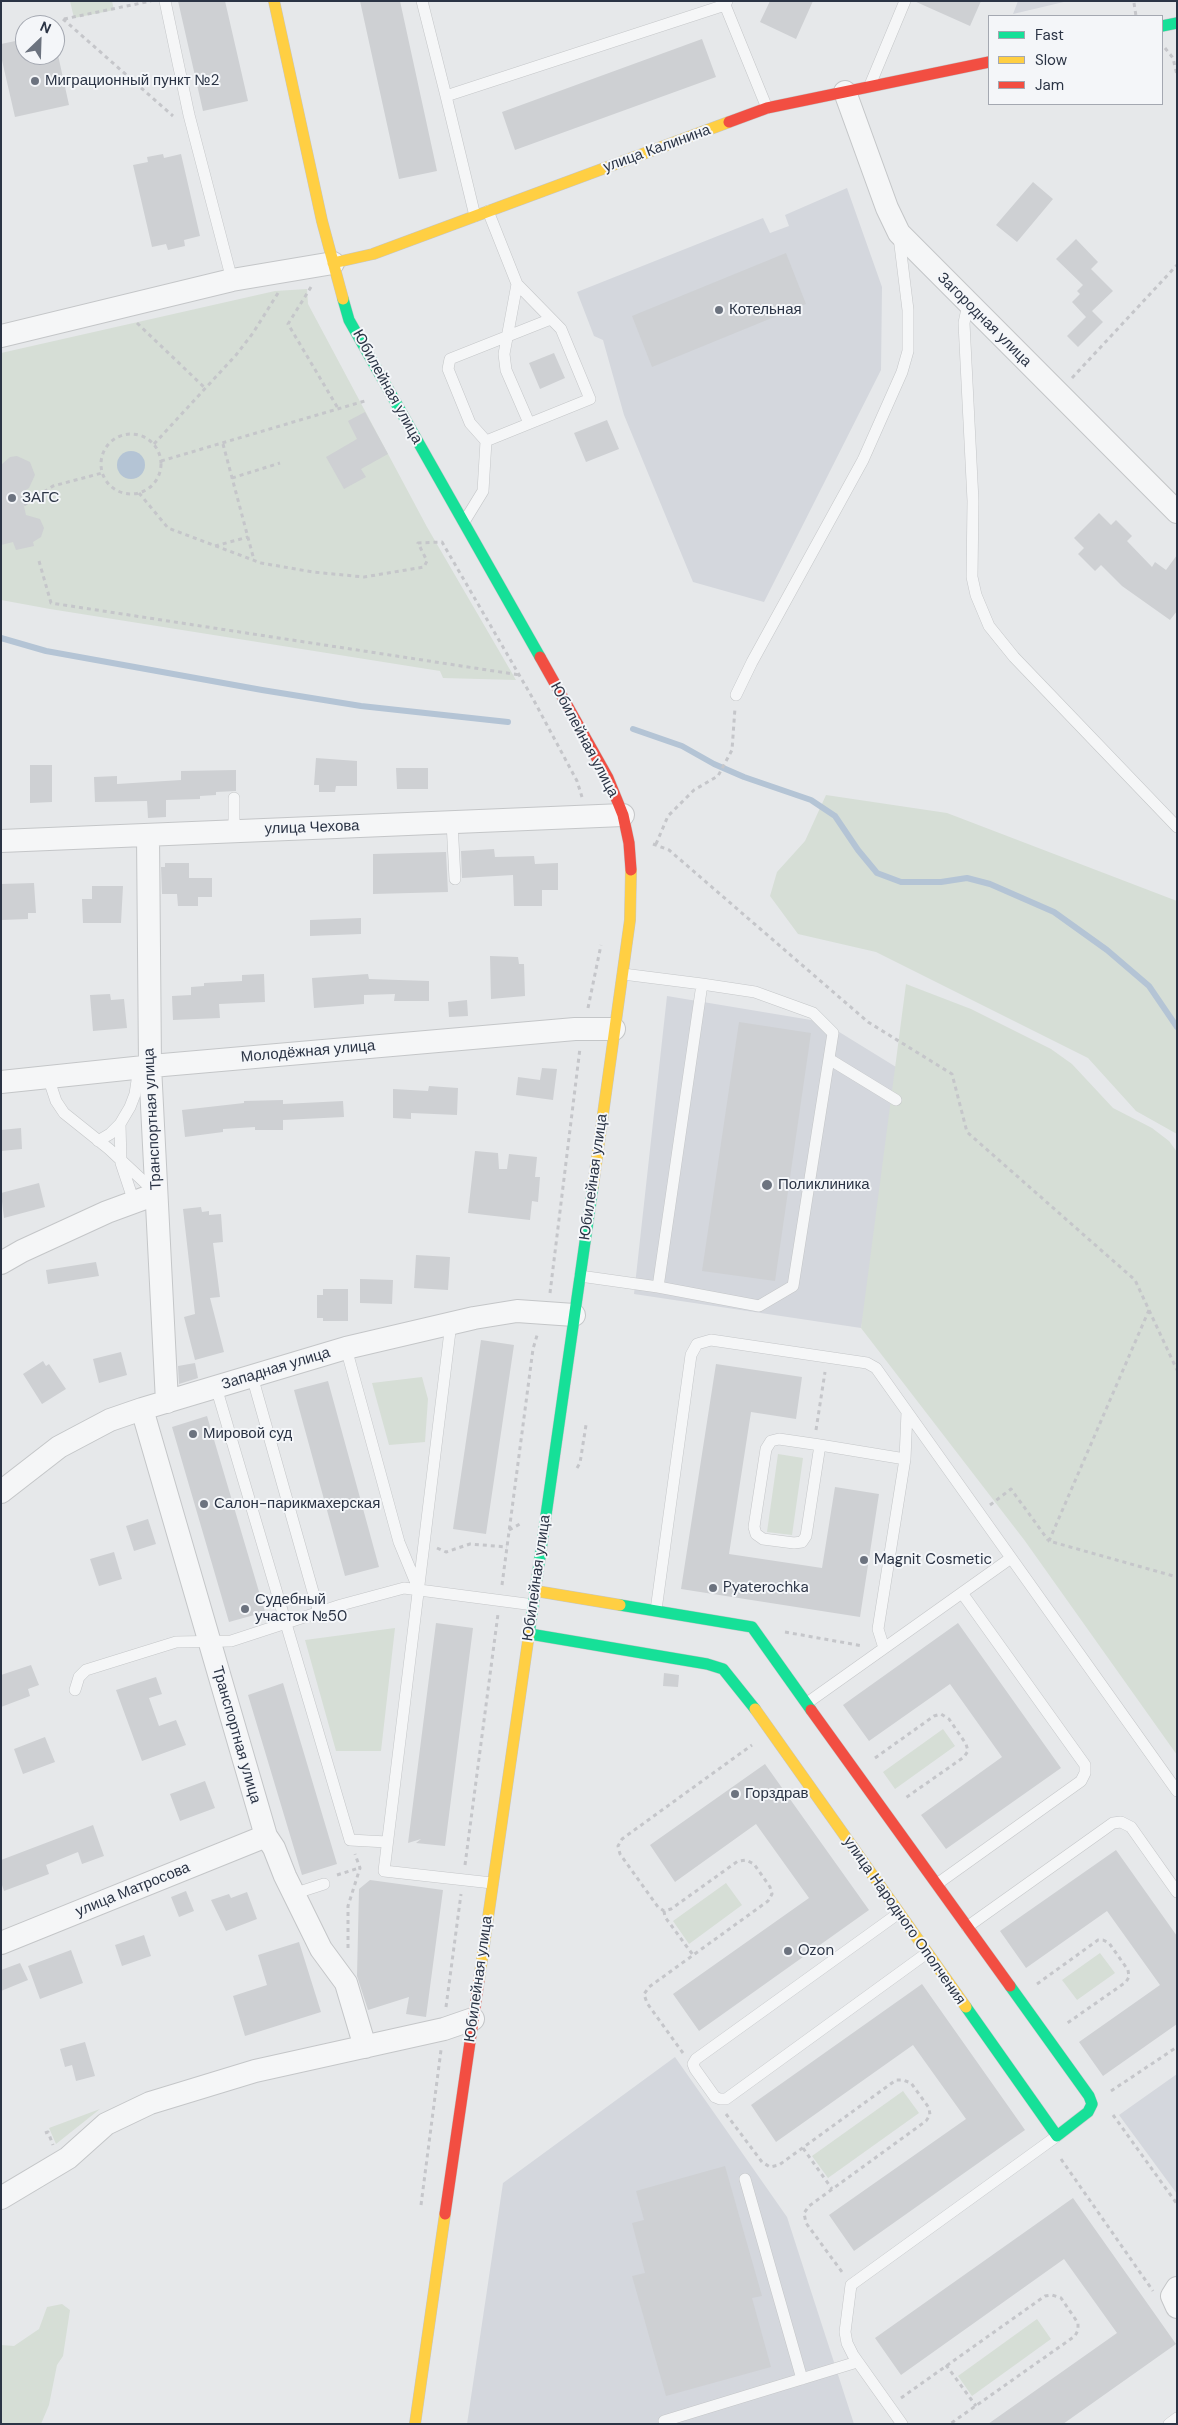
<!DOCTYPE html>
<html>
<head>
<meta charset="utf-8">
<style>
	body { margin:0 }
	#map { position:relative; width:1178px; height:2425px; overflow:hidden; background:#e6e8ea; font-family:"DM Sans",sans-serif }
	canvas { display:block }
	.frame { position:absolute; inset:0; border:2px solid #2b3445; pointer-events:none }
	.legend { position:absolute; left:988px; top:15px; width:175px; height:90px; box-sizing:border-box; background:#f4f6f9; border:1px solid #a4a8b1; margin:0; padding:6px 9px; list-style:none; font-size:15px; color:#2b3445 }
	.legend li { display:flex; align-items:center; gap:10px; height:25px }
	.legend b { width:25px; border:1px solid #a4a8b1 }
	.north { position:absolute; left:15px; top:15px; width:50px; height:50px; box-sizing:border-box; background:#f4f6f9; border:1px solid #a4a8b1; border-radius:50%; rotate:24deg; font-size:14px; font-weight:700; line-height:20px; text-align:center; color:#2b3445 }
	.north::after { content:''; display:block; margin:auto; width:18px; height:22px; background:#6c737f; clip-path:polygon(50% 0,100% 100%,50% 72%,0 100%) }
</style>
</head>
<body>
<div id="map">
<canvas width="1178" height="2425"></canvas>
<div class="frame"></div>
<ul class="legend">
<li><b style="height:6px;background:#16e098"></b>Fast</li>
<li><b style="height:6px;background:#ffcf43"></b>Slow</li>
<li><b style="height:6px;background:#f24e42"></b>Jam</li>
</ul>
<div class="north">N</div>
</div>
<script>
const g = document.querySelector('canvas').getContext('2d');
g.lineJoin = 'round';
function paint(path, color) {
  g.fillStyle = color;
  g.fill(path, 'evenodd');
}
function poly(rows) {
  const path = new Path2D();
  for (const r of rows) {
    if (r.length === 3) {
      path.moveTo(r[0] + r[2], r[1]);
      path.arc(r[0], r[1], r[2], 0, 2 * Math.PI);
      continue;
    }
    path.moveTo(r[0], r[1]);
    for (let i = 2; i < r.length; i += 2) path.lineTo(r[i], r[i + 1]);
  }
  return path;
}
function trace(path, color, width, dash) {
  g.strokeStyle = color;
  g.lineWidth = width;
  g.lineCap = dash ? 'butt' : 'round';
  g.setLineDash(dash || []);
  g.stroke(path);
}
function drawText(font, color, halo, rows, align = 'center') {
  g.font = font + ' "DM Sans",sans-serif';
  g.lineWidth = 4;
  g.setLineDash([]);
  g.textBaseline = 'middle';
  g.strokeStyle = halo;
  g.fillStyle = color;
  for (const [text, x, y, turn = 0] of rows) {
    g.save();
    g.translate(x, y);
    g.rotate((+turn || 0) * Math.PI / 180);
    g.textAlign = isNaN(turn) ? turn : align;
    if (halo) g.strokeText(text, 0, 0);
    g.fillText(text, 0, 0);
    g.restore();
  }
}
paint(poly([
	[1018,1,1068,1,1013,14],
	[847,188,882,287,881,370,764,602,693,582,624,415,603,340,594,336,577,292,763,218,770,233,789,226,785,215],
	[667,996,823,1022,909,1075,861,1328,634,1294],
	[675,2057,787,2217,854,2424,467,2424,503,2183],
	[1177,2074,1177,2194,1119,2115]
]), '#d4d7dd');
paint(poly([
	[70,1,112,1,114,10,74,18],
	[307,289,308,304,364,409,427,527,516,680,443,678,440,671,50,609,1,600,1,353,275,291],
	[826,795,947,813,1177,901,1177,1134,1136,1111,1088,1058,876,952,798,934,770,896,777,872,805,841],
	[906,984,971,1009,1051,1049,1072,1064,1113,1108,1152,1128,1169,1141,1177,1152,1177,1755,1025,1541,861,1328],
	[422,1377,428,1399,425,1442,389,1445,372,1383],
	[778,1454,803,1458,792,1535,767,1532],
	[395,1628,381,1751,336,1751,305,1640],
	[943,1729,955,1746,895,1789,883,1772],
	[726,1883,742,1905,689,1944,673,1921],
	[1100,1953,1115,1973,1077,2000,1062,1980],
	[903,2091,919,2113,828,2178,812,2156],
	[100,2109,56,2144,49,2128],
	[62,2304,70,2310,63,2356,57,2365,49,2405,41,2424,1,2424,1,2345,14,2346,39,2329,47,2307],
	[1037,2319,1051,2339,972,2396,958,2376]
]), '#d6ded6');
paint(poly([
	[131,465,14]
]), '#b4c4d5');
trace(poly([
	[1,638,46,651,262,690,361,706,508,722],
	[633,729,682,746,714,764,744,777,811,800,835,816,858,850,877,873,901,882,941,882,967,878,990,884,1054,912,1107,950,1149,986,1177,1027]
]), '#b4c4d5', 6);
paint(poly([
	[178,1,225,1,248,101,203,111],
	[360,1,400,1,437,171,399,179],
	[770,1,813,1,796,39,760,22],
	[914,1,981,1,970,26],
	[25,39,25,55,58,55,69,105,15,117,1,56,1,44],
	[702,39,716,77,515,150,502,112],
	[163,154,164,158,181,154,200,236,184,240,185,246,168,250,166,244,152,247,133,165,148,162,147,157],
	[1033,182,1053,199,1017,242,996,225],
	[1076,239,1098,262,1091,269,1113,291,1092,311,1103,322,1078,347,1067,336,1086,317,1072,302,1080,294,1077,291,1083,285,1056,259],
	[786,253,806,304,652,367,632,316],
	[554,353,565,378,540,389,529,363],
	[365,412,388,454,361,469,366,477,344,489,326,457,357,439,348,421],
	[607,420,619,449,586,462,574,433],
	[17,456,30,462,35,475,29,488,21,493,26,515,40,519,44,528,41,537,33,542,34,546,16,550,13,542,1,545,1,465,10,457],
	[1099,513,1111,525,1116,520,1132,536,1127,541,1152,567,1155,562,1166,570,1177,555,1177,611,1170,620,1122,586,1101,565,1095,571,1078,554,1084,548,1074,538],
	[316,758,357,761,357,786,336,786,335,792,319,792,319,785,314,785],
	[30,765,52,765,52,802,30,803],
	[396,768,428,768,428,789,397,789],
	[236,770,236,791,216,792,216,795,200,796,200,799,166,800,166,817,148,818,147,801,95,802,94,777,117,776,117,784,181,780,181,771],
	[494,849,495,857,534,856,535,864,558,863,558,890,542,890,542,906,514,906,513,875,462,878,461,851],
	[446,852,448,892,373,894,373,854],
	[165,863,189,863,189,878,212,878,212,897,198,897,198,906,178,906,177,894,162,894,161,867,165,867],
	[34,883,36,913,28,913,28,919,1,920,1,884],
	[92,886,123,886,121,923,83,923,82,899,92,899],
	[361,918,361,934,310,936,310,920],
	[490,956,518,957,519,964,524,964,525,996,491,999],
	[264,974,265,1002,219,1004,220,1018,173,1020,172,996,191,995,191,987,204,986,204,983,242,981,242,975],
	[368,974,369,979,429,981,429,1001,394,1001,395,994,364,995,364,1004,314,1008,312,978],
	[110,994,111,1000,124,999,127,1028,93,1031,90,995],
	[467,1000,468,1016,449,1017,448,1002],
	[739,1022,811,1033,775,1281,702,1271],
	[542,1068,557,1069,553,1100,516,1095,518,1077,540,1080],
	[429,1086,458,1088,457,1115,411,1113,411,1119,393,1118,393,1089,428,1091],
	[283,1100,283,1104,343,1101,344,1117,283,1120,283,1130,255,1130,255,1127,223,1129,223,1132,185,1137,182,1110,244,1103,244,1101],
	[21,1128,22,1149,1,1151,1,1130],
	[475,1151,498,1153,499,1169,507,1169,509,1154,537,1157,535,1177,540,1177,538,1202,532,1201,530,1220,468,1213],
	[39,1183,45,1207,4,1218,1,1193],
	[201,1207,202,1212,209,1211,209,1215,221,1214,223,1242,213,1243,220,1297,210,1298,224,1352,195,1360,184,1317,195,1314,183,1209],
	[416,1255,450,1257,448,1290,414,1288],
	[96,1262,99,1276,48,1284,46,1270],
	[360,1279,393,1280,392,1304,360,1303],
	[323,1289,348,1289,348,1321,323,1321,323,1318,317,1318,317,1295,323,1295],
	[481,1340,514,1345,486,1534,453,1529],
	[121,1352,127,1375,99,1383,93,1359],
	[43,1361,46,1366,49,1364,66,1389,42,1404,23,1374],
	[195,1363,198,1378,179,1384,178,1366],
	[716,1364,802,1377,796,1419,751,1412,729,1554,822,1568,835,1487,879,1494,860,1617,681,1589],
	[328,1381,379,1567,345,1576,294,1390],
	[207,1416,265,1612,229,1622,172,1427],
	[148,1519,156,1544,134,1551,126,1526],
	[114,1552,122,1579,99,1586,90,1559],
	[436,1623,473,1628,445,1846,416,1843,421,1839,408,1843],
	[958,1623,1061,1768,946,1849,921,1815,1002,1757,950,1684,869,1741,843,1705],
	[31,1665,39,1685,28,1689,30,1696,1,1707,1,1675],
	[664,1673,679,1675,678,1687,663,1686],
	[156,1677,162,1694,149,1698,159,1726,176,1720,186,1745,142,1761,116,1690],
	[283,1683,337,1864,302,1875,248,1695],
	[45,1737,55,1762,23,1774,14,1749],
	[765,1764,869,1910,699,2031,673,1994,809,1898,756,1824,675,1882,650,1845],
	[205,1781,215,1808,180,1821,170,1794],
	[93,1825,104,1856,82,1864,78,1852,46,1865,49,1874,4,1891,1,1882,1,1860],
	[1116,1850,1177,1936,1177,2024,1103,2076,1079,2042,1160,1985,1107,1911,1026,1968,1000,1931],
	[370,1880,443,1890,426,2017,406,2014,409,1997,368,2010,357,1976,359,1889],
	[186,1891,194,1911,179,1917,171,1897],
	[247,1892,257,1919,226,1931,211,1900,229,1894,231,1898],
	[144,1935,151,1956,122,1966,115,1945],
	[299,1942,321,2012,245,2036,233,1996,267,1985,258,1955],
	[71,1950,83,1983,40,1999,28,1966],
	[20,1963,28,1980,1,1991,1,1970],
	[922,1984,1025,2130,854,2251,829,2215,966,2119,913,2045,776,2142,751,2105],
	[85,2042,95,2076,76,2081,72,2065,65,2067,60,2049],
	[725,2166,762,2296,752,2298,771,2367,666,2396,632,2276,645,2273,632,2223,644,2220,636,2191],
	[1073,2198,1176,2344,1063,2424,988,2424,1117,2333,1064,2259,901,2375,875,2338]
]), '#ced0d3');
const lane = poly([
	[165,1,189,115,232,280],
	[422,1,446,96],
	[727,1,725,5,767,108],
	[870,85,905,1],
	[475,216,446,96,725,5],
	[517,284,504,354,506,370,529,423],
	[968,304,964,323,973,501,972,577,976,595,989,626,1014,657,1177,827],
	[486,441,590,399,561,329,517,284,488,211],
	[464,522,483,491,486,441,470,423,448,369,450,359,551,319],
	[736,695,752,662,863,460,902,372,908,351,908,310,899,237],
	[234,798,234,831],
	[452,822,455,879],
	[623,974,702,984,755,992,813,1013,833,1033,793,1286,759,1306,658,1287,702,984],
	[829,1059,896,1100],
	[48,1077,56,1101,64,1113,109,1149,155,1192],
	[120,1124,121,1163,134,1202],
	[98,1141,110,1134,120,1124,130,1107,135,1094,139,1067],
	[580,1276,658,1287],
	[451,1323,384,1871,492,1883],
	[346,1348,399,1542,418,1588],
	[252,1376,319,1613],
	[216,1387,350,1840,387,1842],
	[820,1445,806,1536,802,1542,794,1543,763,1539,756,1534,754,1527,766,1449,771,1441,779,1439,820,1445,905,1459],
	[656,1610,691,1355,697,1344,711,1340,867,1363,876,1368,1177,1791],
	[884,1648,878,1629,905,1459,907,1412],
	[75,1690,79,1677,86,1670,176,1642,231,1641,341,1605,404,1588,534,1605],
	[807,1703,1011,1558],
	[937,1884,1081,1781,1085,1773,1085,1765,962,1593],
	[293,1894,324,1884],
	[899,1913,696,2059,693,2064,695,2069,715,2097,720,2099,726,2099,927,1953],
	[967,1927,1113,1823,1121,1822,1131,1827,1177,1892],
	[745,2179,802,2379],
	[664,2421,857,2362],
	[902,2424,853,2355,847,2343,845,2332,851,2285,1057,2136],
	[1169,2424,1177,2418]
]);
const street = poly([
	[845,92,887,208,899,233,1177,512],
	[1,336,232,280,333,263],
	[148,835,150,1066,167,1402],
	[1,841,623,815],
	[1,1082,163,1065,575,1029,614,1029],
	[1,1263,22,1251,107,1212,156,1194],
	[142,1409,266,1836,274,1848,285,1876,321,1949,346,1983,365,2047],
	[1,1492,59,1447,110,1420,142,1409,346,1348,474,1318,517,1311,574,1315],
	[1,1943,266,1836],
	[1,2198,68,2158,106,2124,150,2103,255,2071,444,2029,473,2019],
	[1177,2288,1172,2296,1177,2307]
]);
const fast = poly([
	[1162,26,1177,23],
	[343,299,349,320,540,657],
	[620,1605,752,1627,811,1710],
	[529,1634,593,1186],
	[530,1634,707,1664,723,1669,755,1709],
	[966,2007,1057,2136,1088,2112,1092,2104,1089,2096,1010,1986]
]);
const slow = poly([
	[274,1,322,221,343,299],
	[333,263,373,254,729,122],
	[593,1186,630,920,631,870],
	[536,1591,620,1605],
	[755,1709,966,2007],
	[479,1980,529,1634],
	[415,2424,445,2214]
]);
const jam = poly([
	[729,122,767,108,989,62],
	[540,657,608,778,623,815,629,843,631,870],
	[811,1710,1010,1986],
	[445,2214,479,1980]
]);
trace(lane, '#c4c6c8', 12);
trace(street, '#c4c6c8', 24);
trace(fast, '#c4c6c8', 12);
trace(slow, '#c4c6c8', 12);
trace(jam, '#c4c6c8', 12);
trace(poly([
	[1134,3,1136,16],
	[63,19,173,116],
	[64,19,151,1],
	[1165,48,1173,58,1177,75],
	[311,287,288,324,339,410],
	[137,323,205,388],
	[1072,378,1177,265],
	[131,464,30],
	[154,444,236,355,253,333,278,293],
	[223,444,254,560],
	[161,461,368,400],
	[232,478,280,463],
	[139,493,168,528,261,563,313,572,364,577,424,567,427,561,418,543,442,542,532,697,577,781,582,797],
	[24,505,53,486,102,473],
	[215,546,248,537],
	[39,561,51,603,520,675],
	[653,844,669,850,868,1022,952,1074,967,1132,1135,1280,1177,1370],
	[656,844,668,816,694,790,718,776,732,750,735,708],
	[588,1008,601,945],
	[550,1293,580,1048],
	[1149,1310,1049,1541,1177,1577],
	[816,1430,825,1372],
	[577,1468,580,1463,586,1425],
	[990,1505,1011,1489,1048,1540],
	[509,1530,520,1524],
	[437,1548,446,1552,470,1544,507,1547],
	[502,1585,533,1349,538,1332],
	[785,1632,863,1646],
	[875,1758,934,1716,941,1714,949,1719,966,1744,968,1751,964,1757,904,1799],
	[465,1865,498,1614],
	[337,1875,359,1868],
	[664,1911,665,1917,693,1955],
	[348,1948,348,1906,360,1868,355,1854],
	[1037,1984,1098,1940,1103,1940,1109,1943,1128,1970,1129,1977,1126,1982,1066,2024],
	[446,2007,461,1894],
	[683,2053,647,2003,644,1994,649,1987,768,1901,772,1894,770,1887,754,1864,746,1860,738,1861,671,1909,664,1911,658,1907,620,1854,618,1846,622,1839,752,1745],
	[1111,2091,1177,2047],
	[726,2114,762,2162,770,2167,779,2165,896,2080,903,2080,911,2083,929,2108,930,2115,926,2121,809,2206,804,2213,806,2223,842,2272],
	[1113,2115,1177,2204],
	[45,2133,48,2132,53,2145],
	[803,2148,832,2189],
	[1061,2159,1153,2291],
	[421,2205,441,2050],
	[946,2365,976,2406],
	[901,2398,1045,2296,1052,2295,1061,2298,1078,2323,1078,2330,1075,2336,950,2424]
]), '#c5c6ca', 3, [4, 4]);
trace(lane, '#f5f6f7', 11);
trace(street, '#f5f6f7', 22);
trace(fast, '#16e098', 11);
trace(slow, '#ffcf43', 11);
trace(jam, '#f24e42', 11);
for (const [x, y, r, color] of [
	[35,81,5,"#6c737f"],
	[719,310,5,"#6c737f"],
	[12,498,5,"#6c737f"],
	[767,1185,6,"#6c737f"],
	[193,1434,5,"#6c737f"],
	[204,1504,5,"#6c737f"],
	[864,1560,5,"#6c737f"],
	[713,1588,5,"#6c737f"],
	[245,1609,5,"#6c737f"],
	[735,1794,5,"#6c737f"],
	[788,1951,5,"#6c737f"]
]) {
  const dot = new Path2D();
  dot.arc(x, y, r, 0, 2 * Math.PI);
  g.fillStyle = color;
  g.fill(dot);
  trace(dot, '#f4f6f9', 2);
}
drawText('15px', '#2b3445', '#f4f6f9', [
	["Миграционный пункт №2",45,81],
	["Котельная",729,310],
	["ЗАГС",22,498],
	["Поликлиника",778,1185],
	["Мировой суд",203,1434],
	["Салон-парикмахерская",214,1504],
	["Magnit Cosmetic",874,1560],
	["Pyaterochka",723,1588],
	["Судебный",255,1600],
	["участок №50",255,1617],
	["Горздрав",745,1794],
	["Ozon",798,1951]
], 'left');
drawText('15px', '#2b3445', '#f4f6f9', [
	["улица Калинина",657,149,-20],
	["Загородная улица",984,320,45],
	["Юбилейная улица",387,387,61],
	["Юбилейная улица",584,740,62],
	["улица Чехова",312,828,-2],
	["Молодёжная улица",308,1052,-5],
	["Транспортная улица",153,1119,-93],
	["Юбилейная улица",594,1177,-82],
	["Западная улица",276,1369,-17],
	["Юбилейная улица",537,1578,-82],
	["Транспортная улица",236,1735,74],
	["улица Матросова",133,1890,-22],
	["улица Народного Ополчения",904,1921,55],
	["Юбилейная улица",479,1979,-82]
]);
</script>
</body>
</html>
